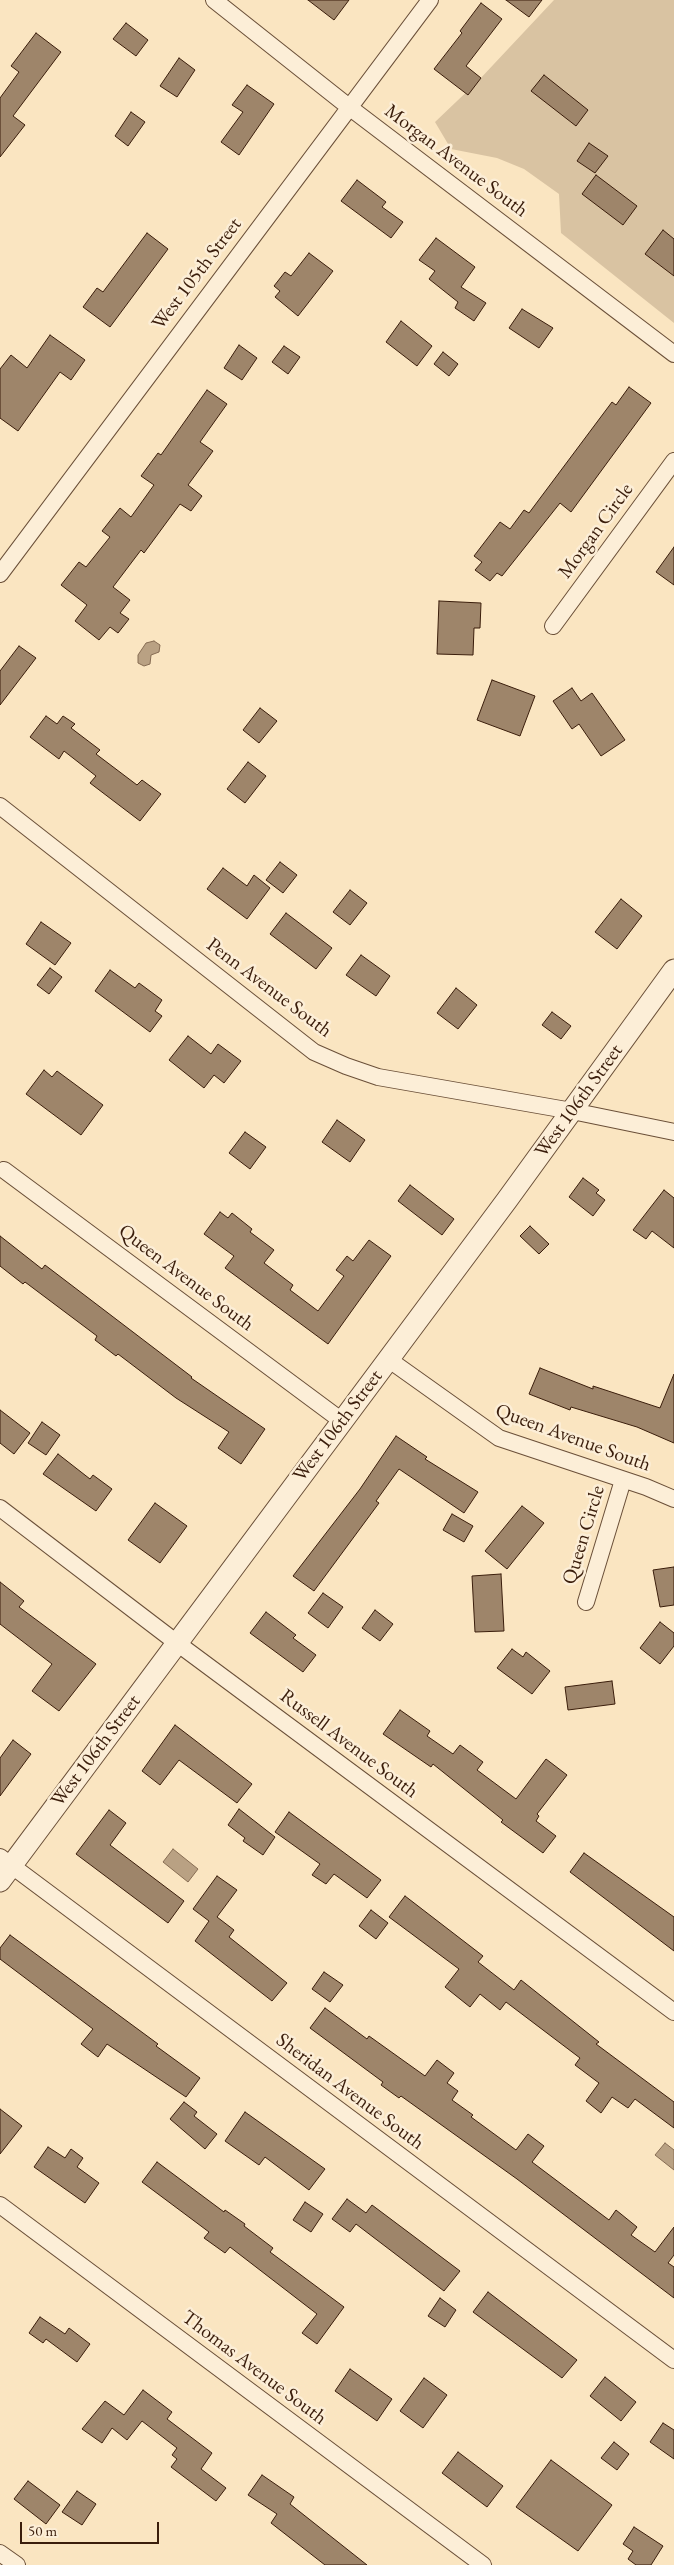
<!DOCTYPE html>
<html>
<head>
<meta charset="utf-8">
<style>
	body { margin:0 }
	#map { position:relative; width:674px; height:2565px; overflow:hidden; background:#fae5c1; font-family:"EB Garamond",serif }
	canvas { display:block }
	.scale { position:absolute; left:20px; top:2522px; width:139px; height:22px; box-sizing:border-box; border:2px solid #3a1d0b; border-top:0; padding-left:6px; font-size:15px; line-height:18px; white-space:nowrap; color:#3a1d0b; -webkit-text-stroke:4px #fceed7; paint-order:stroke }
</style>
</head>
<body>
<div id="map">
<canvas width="674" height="2565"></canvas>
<div class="scale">50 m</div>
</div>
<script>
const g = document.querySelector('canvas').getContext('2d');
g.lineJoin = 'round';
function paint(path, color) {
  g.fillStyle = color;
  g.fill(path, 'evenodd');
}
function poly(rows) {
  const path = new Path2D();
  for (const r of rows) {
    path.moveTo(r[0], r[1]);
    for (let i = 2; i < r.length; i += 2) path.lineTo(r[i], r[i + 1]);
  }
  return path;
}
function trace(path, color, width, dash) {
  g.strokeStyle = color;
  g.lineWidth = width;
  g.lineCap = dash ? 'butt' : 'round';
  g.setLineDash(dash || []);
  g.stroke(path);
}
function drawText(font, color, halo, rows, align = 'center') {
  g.font = font + ' "EB Garamond",serif';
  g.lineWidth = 5;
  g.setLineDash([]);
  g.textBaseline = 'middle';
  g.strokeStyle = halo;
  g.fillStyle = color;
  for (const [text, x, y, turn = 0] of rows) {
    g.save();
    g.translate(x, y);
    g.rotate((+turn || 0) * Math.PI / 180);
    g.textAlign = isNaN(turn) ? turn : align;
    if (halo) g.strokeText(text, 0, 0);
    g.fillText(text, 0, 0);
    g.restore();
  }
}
paint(poly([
	[554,0,674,0,674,323,561,233,559,194,524,169,497,158,451,149,435,122,478,81]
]), '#d9c3a2');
const water = poly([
	[154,641,160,645,159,652,151,655,150,664,144,666,138,663,138,655,146,643,154,641],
	[173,1849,198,1869,188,1882,163,1862,173,1849],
	[665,2143,674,2150,674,2170,655,2155,665,2143]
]);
paint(water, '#b9a183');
trace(water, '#866c53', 1);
const building = poly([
	[308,0,349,0,334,20,308,0],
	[506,0,542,0,529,17,506,0],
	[481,3,502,19,466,66,481,78,468,95,434,69,462,33,460,31,481,3],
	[126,23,148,40,136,56,113,39,126,23],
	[36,33,61,52,13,116,25,125,0,157,0,98,19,72,11,66,36,33],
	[179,58,195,70,177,97,160,86,179,58],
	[544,75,588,110,576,126,531,91,544,75],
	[247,85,274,104,239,155,221,142,243,112,232,105,247,85],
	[131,112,145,122,128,146,115,136,131,112],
	[589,143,608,156,595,173,577,161,589,143],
	[596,175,637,206,623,225,582,194,596,175],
	[357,180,386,202,382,207,403,222,391,238,341,201,357,180],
	[663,230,674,239,674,276,645,254,663,230],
	[147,233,168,249,110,327,83,307,97,288,103,292,147,233],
	[436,238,475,267,461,287,486,303,474,321,455,308,458,302,429,279,435,271,419,260,436,238],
	[309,253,333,271,298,316,275,297,280,291,274,286,285,272,291,276,309,253],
	[522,309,553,328,539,348,509,328,522,309],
	[401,321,432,346,417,366,386,342,401,321],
	[50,335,85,360,71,380,60,372,18,431,0,418,0,369,11,355,27,368,50,335],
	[239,345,257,358,242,380,224,368,239,345],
	[284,346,300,357,288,374,272,362,284,346],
	[443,352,458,364,449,376,434,364,443,352],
	[629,387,651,403,571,512,560,503,502,576,497,573,490,581,475,570,482,562,474,556,500,522,510,529,524,510,529,513,612,402,616,405,629,387],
	[207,390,227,404,200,442,213,451,188,485,202,496,191,511,180,504,144,553,141,550,113,587,130,600,120,613,129,619,118,633,110,627,99,640,75,621,87,605,61,585,79,562,86,567,110,537,102,531,120,508,131,517,154,485,141,476,158,453,161,455,207,390],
	[674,547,674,585,656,572,674,547],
	[439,601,481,603,480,628,474,628,473,655,437,654,439,601],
	[19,646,36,658,0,705,0,671,19,646],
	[492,680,535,696,520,736,477,720,492,680],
	[572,688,581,701,592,693,625,740,601,756,579,724,572,729,553,701,572,688],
	[260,708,277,721,259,743,243,730,260,708],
	[46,716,57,724,63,716,75,724,71,728,100,750,96,754,137,785,142,780,161,794,140,821,90,783,96,776,64,751,59,759,30,737,46,716],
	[248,762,266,776,245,803,227,789,248,762],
	[280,862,297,875,283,893,266,880,280,862],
	[223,868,247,886,254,875,270,888,247,919,207,889,223,868],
	[350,890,367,903,350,925,333,912,350,890],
	[621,899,642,916,617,949,595,932,621,899],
	[286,913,332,948,316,969,270,934,286,913],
	[41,922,71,943,55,965,26,944,41,922],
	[361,955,390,976,376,996,346,975,361,955],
	[50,968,62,977,49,994,37,985,50,968],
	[110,970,135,988,139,983,162,1000,155,1011,162,1016,150,1032,95,991,110,970],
	[456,988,477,1005,458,1029,437,1013,456,988],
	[552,1012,571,1026,561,1039,542,1025,552,1012],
	[188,1036,211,1054,218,1044,241,1061,224,1083,214,1075,204,1088,169,1060,188,1036],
	[44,1070,52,1077,57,1071,103,1105,81,1135,26,1094,44,1070],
	[337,1120,365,1140,350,1162,322,1142,337,1120],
	[245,1132,266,1147,250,1169,229,1153,245,1132],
	[583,1178,599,1190,596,1193,605,1200,593,1216,569,1197,583,1178],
	[410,1185,454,1219,442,1235,398,1201,410,1185],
	[664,1190,674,1198,674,1248,652,1231,646,1239,633,1230,664,1190],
	[220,1212,228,1218,232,1213,252,1229,250,1232,274,1250,264,1263,293,1285,290,1290,318,1311,344,1276,336,1270,347,1256,353,1261,369,1240,391,1256,328,1344,225,1268,234,1256,204,1234,220,1212],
	[530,1226,549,1244,539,1254,520,1236,530,1226],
	[0,1236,42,1269,45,1265,192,1377,191,1378,265,1429,241,1464,218,1448,229,1432,176,1398,118,1354,116,1356,95,1340,97,1336,25,1282,23,1284,0,1266,0,1236],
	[540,1368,593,1389,593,1386,660,1408,674,1374,674,1443,637,1427,571,1407,570,1410,529,1394,540,1368],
	[0,1410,30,1433,14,1454,0,1443,0,1410],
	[42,1422,60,1435,46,1455,28,1443,42,1422],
	[396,1436,427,1457,425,1459,478,1492,464,1513,399,1469,376,1501,379,1503,314,1591,293,1576,360,1489,396,1436],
	[58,1454,90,1479,93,1475,112,1489,96,1511,43,1474,58,1454],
	[155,1503,187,1526,160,1563,128,1540,155,1503],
	[522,1506,544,1523,507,1569,485,1551,522,1506],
	[452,1514,473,1526,464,1542,443,1530,452,1514],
	[674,1567,674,1605,660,1607,653,1570,674,1567],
	[501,1574,504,1631,475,1632,472,1576,501,1574],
	[0,1582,24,1601,19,1607,96,1664,59,1711,32,1691,52,1664,0,1624,0,1582],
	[323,1593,343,1607,328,1628,308,1613,323,1593],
	[375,1610,393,1624,380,1641,362,1628,375,1610],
	[266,1612,296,1635,293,1638,316,1655,303,1672,250,1633,266,1612],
	[660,1622,674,1633,674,1646,660,1664,640,1648,660,1622],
	[512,1649,523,1657,526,1652,550,1671,532,1694,497,1668,512,1649],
	[612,1681,615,1704,568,1710,565,1687,612,1681],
	[400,1710,430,1731,427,1736,453,1754,460,1745,483,1762,477,1770,516,1799,546,1759,567,1775,537,1814,539,1816,536,1821,556,1836,543,1853,501,1822,503,1820,433,1764,431,1767,383,1734,400,1710],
	[175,1725,252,1784,237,1803,179,1760,160,1785,142,1771,175,1725],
	[13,1740,31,1754,0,1796,0,1758,13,1740],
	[239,1809,275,1837,263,1855,243,1841,245,1838,228,1825,239,1809],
	[109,1810,126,1823,110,1845,184,1901,168,1923,76,1854,109,1810],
	[289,1812,381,1880,367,1898,334,1874,326,1884,312,1875,320,1864,275,1832,289,1812],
	[584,1853,674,1917,674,1951,570,1872,584,1853],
	[217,1876,237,1890,217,1917,234,1930,229,1937,287,1983,272,2001,195,1941,209,1921,193,1909,217,1876],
	[405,1896,483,1956,478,1962,514,1990,521,1980,599,2042,596,2044,674,2102,674,2128,635,2099,628,2108,612,2097,601,2113,586,2101,599,2083,575,2065,580,2058,506,2002,500,2010,480,1994,470,2007,445,1987,459,1969,389,1917,405,1896],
	[371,1910,388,1923,376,1939,359,1926,371,1910],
	[10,1935,158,2044,156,2046,200,2078,186,2097,107,2044,98,2057,81,2044,93,2029,0,1959,0,1948,10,1935],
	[324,1972,343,1985,330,2002,312,1989,324,1972],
	[325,2008,367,2039,369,2036,425,2076,437,2060,454,2073,447,2083,458,2091,452,2100,473,2115,471,2117,516,2150,528,2134,544,2146,532,2162,609,2220,616,2210,637,2227,631,2235,655,2252,674,2227,674,2255,668,2263,674,2267,674,2298,517,2179,401,2096,399,2098,381,2085,383,2082,310,2028,325,2008],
	[184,2102,197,2112,194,2116,217,2134,205,2149,170,2119,184,2102],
	[0,2109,22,2126,0,2154,0,2109],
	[245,2112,325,2169,309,2190,265,2157,259,2165,225,2141,245,2112],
	[48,2147,65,2158,71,2149,83,2158,77,2167,99,2183,85,2203,34,2167,48,2147],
	[157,2162,224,2212,225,2210,245,2224,244,2226,273,2248,270,2252,344,2307,317,2344,302,2333,317,2314,230,2247,225,2253,204,2238,209,2232,142,2182,157,2162],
	[347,2199,366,2213,372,2205,460,2271,444,2291,356,2224,350,2232,332,2219,347,2199],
	[305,2202,323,2214,311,2232,293,2220,305,2202],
	[488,2292,577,2360,562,2378,473,2312,488,2292],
	[440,2298,456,2310,445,2327,428,2316,440,2298],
	[40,2317,65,2334,69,2328,90,2344,77,2362,46,2339,43,2343,29,2333,40,2317],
	[350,2369,392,2399,377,2421,335,2391,350,2369],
	[605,2377,636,2402,621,2421,590,2396,605,2377],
	[424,2378,447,2395,423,2428,400,2411,424,2378],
	[143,2390,172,2412,167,2419,212,2453,201,2469,226,2488,216,2501,171,2467,177,2459,172,2455,177,2448,142,2421,127,2440,112,2428,102,2443,82,2429,105,2401,124,2415,143,2390],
	[663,2423,674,2430,674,2459,650,2442,663,2423],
	[614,2442,629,2454,617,2470,601,2458,614,2442],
	[458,2452,503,2486,487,2507,442,2473,458,2452],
	[551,2460,612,2505,578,2551,516,2507,551,2460],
	[262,2475,294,2497,290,2504,367,2565,325,2565,271,2523,277,2514,248,2495,262,2475],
	[28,2481,60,2505,46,2524,14,2499,28,2481],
	[77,2491,96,2504,82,2525,62,2512,77,2491],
	[634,2527,663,2546,651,2565,636,2565,628,2559,633,2551,623,2544,634,2527]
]);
paint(building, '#9e856a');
trace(building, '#3a1d0b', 1);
const minor = poly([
	[214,0,349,107,674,354],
	[0,574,430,0],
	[553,626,674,461],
	[0,806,314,1052,346,1066,378,1077,572,1111,674,1132],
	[4,1170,342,1421],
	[388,1359,499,1438,646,1487,674,1499],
	[0,1508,177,1643,674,2012],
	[586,1602,623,1480],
	[0,1857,674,2360],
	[0,2205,483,2565],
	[0,2553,17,2565]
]);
const tertiary = poly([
	[0,1881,507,1200,674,970]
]);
trace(minor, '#6a4f38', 18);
trace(tertiary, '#6a4f38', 23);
trace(minor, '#fceed7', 16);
trace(tertiary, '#fceed7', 21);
drawText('20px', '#3a1d0b', '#fceed7', [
	["Morgan Avenue South",456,161,37],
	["West 105th Street",197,274,-53],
	["Morgan Circle",596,531,-54],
	["Penn Avenue South",269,988,37],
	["West 106th Street",579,1101,-54],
	["Queen Avenue South",186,1278,37],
	["West 106th Street",338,1426,-53],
	["Queen Avenue South",573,1438,20],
	["Queen Circle",584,1535,-73],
	["Russell Avenue South",349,1744,37],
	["West 106th Street",96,1751,-53],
	["Sheridan Avenue South",350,2092,37],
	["Thomas Avenue South",254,2368,37]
]);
</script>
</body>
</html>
